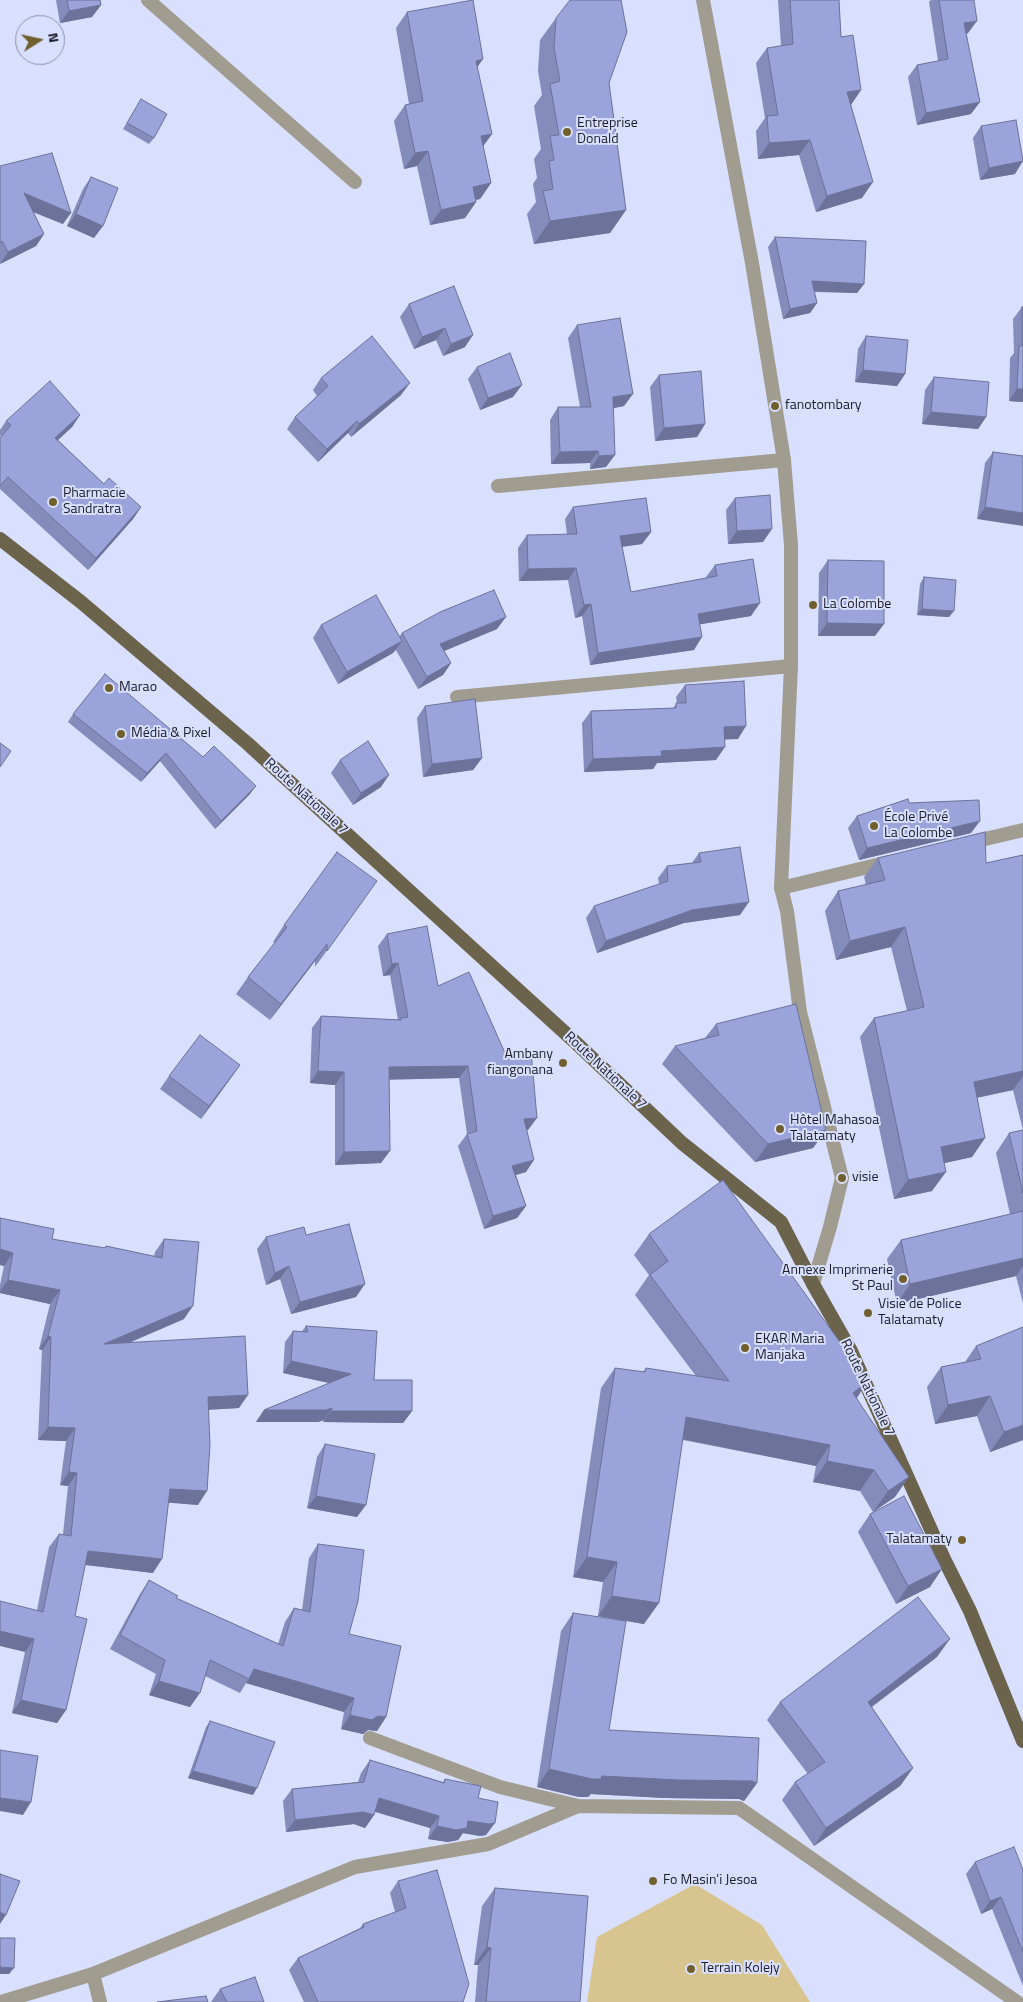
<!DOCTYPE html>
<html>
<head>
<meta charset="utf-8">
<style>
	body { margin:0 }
	#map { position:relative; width:1023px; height:2002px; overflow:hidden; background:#d9dffe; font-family:"Titillium Web",sans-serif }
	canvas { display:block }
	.north { position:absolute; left:15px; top:15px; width:50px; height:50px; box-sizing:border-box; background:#d9dffe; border:1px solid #8d91a8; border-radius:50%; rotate:80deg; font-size:14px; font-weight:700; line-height:20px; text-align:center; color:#1b1d28 }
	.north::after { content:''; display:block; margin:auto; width:18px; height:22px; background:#71602e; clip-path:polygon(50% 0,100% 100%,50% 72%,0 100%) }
</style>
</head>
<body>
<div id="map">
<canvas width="1023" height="2002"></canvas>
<div class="north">N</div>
</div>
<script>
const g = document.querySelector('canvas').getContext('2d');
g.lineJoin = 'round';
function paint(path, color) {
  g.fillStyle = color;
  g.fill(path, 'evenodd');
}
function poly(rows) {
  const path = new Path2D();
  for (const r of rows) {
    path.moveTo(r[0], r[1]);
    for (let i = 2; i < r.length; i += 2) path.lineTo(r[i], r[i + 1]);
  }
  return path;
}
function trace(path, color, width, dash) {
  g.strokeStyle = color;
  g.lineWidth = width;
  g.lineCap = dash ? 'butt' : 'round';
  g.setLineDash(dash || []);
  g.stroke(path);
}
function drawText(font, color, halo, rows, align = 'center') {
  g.font = font + ' "Titillium Web",sans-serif';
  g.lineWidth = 4;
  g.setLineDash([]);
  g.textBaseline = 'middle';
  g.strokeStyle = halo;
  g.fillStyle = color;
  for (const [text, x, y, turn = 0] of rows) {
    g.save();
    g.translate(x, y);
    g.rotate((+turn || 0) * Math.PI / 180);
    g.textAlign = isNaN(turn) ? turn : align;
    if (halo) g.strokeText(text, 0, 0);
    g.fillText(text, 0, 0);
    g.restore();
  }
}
paint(poly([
	[695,1884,762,1925,810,2002,587,2002,597,1937]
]), '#d7c48f');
trace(poly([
	[148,0,355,182],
	[498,486,784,460],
	[457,697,791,666],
	[968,843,1023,830],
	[781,888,889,862],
	[370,1738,500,1787,578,1806],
	[93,1974,100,2002],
	[1,2002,93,1974,355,1867,488,1844,578,1806,739,1808,1017,2002]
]), '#a09c8f', 14);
trace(poly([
	[703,0,752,263,784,460,791,545,791,666,781,888,787,911,800,1012,842,1178,830,1227,813,1284]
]), '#a09c8f', 14);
trace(poly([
	[0,539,81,602,247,743,574,1041,682,1143,781,1222,813,1284,851,1351,945,1561,970,1611,1023,1741]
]), '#6b634b', 14);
paint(poly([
	[56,0,100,0,101,5,92,17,60,23],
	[778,0,839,0,841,37,861,90,851,105,862,198,816,212,799,155,758,159,756,131,765,118,756,63,767,48,781,46],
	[931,0,974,0,968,33,967,34,971,114,917,125,908,77,917,65,938,61,929,2],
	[407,12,477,68,492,134,483,146,491,183,480,199,476,200,476,202,465,218,430,225,417,166,404,169,394,121,405,105,409,104,396,28],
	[556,18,609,83,626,210,610,233,534,244,527,214,536,202,533,184,537,178,534,159,541,149,534,106,542,95,538,71,540,40],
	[141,99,154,138,149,144,123,129],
	[981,126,1015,174,980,180,973,138],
	[0,166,63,224,33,212,44,234,36,246,0,264],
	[91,177,94,238,67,226,83,189],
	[775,237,864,284,857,293,814,292,817,303,810,313,783,319,768,247],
	[454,286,465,347,443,356,436,340,414,349,400,317,409,304],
	[1022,307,1023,307,1023,402,1009,401,1010,358,1014,353,1013,319],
	[577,325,624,406,613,408,606,467,590,469,590,463,551,464,550,420,558,407,580,407,568,338],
	[866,336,905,374,897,386,855,382,858,349],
	[477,367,513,397,480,410,468,379],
	[659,375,705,424,697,437,655,441,650,387],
	[934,377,986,417,978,429,922,424,925,390],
	[321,378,401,395,351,437,348,433,318,462,287,429,295,417,317,396,313,390],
	[80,415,72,427,58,440,104,484,141,507,133,519,88,570,0,489,0,438,1,436,0,435,0,430,6,421],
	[993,452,1023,456,977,519,985,463],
	[735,498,763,542,728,544,726,510],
	[573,507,651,532,642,544,622,547,631,592,706,578,706,577,715,565,751,616,700,624,694,650,590,665,582,616,575,618,568,580,519,581,518,548,527,535,567,535,565,519],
	[828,560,875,636,818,636,819,573],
	[924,577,949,617,917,615,920,584],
	[321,625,399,637,402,633,497,629,444,651,451,663,443,675,418,689,396,650,393,653,338,684,313,638],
	[685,685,738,739,724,739,716,760,657,763,653,769,584,772,582,723,591,711,673,708,677,703,676,697],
	[425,706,482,758,473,770,423,777,417,718],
	[73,714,203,757,250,794,215,829,160,761,141,782,68,722],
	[340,760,381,787,353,805,331,773],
	[857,816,971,833,859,860,848,828],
	[699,853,740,915,684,923,597,953,586,918,594,906,659,884,658,878,667,866,692,863],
	[1023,855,1023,1303,1016,1276,897,1304,887,1259,901,1240,1010,1214,996,1153,1009,1133,1023,1130,1013,1090,977,1098,985,1138,972,1157,944,1163,932,1191,894,1199,860,1037,874,1018,907,1011,891,947,836,960,825,911,838,891,866,885,864,877,878,858,986,863],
	[365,898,315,967,315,961,270,1020,236,994,248,977,275,943,273,942,284,925],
	[387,934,438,986,528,1130,527,1130,526,1172,516,1175,526,1206,517,1218,484,1229,458,1146,467,1134,459,1078,389,1079,381,1163,335,1165,335,1085,310,1083,312,1028,321,1016,398,1020,390,975,383,976,378,946],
	[716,1024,826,1130,813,1148,755,1162,662,1064,675,1046,705,1038],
	[240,1065,201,1119,160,1089,169,1076],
	[0,1218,52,1239,104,1248,106,1246,154,1256,155,1252,164,1239,184,1319,129,1343,239,1408,208,1410,198,1505,168,1502,153,1573,85,1565,75,1616,66,1710,57,1723,12,1713,25,1652,37,1610,49,1547,59,1534,63,1534,68,1486,60,1485,66,1441,38,1440,42,1350,39,1349,50,1304,0,1293,0,1285,4,1266,0,1265],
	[649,1234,868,1381,857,1398,895,1497,873,1512,860,1491,813,1482,816,1466,683,1440,644,1624,598,1616,603,1582,573,1577,601,1388,615,1368,643,1372,646,1368,696,1376,635,1295,649,1275,634,1255],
	[306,1235,356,1297,291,1314,280,1279,266,1285,257,1249,266,1237],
	[306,1326,374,1380,412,1411,403,1423,323,1422,324,1420,318,1422,256,1422,264,1410,330,1383,283,1373,285,1342,293,1331,302,1331],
	[976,1346,1023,1440,990,1452,977,1416,935,1424,927,1387,941,1367,965,1362],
	[325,1444,357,1517,307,1508,317,1457],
	[870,1514,930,1587,896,1604,858,1532],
	[318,1544,349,1634,386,1717,377,1731,368,1730,363,1734,341,1729,344,1712,246,1683,240,1693,205,1676,190,1707,149,1695,156,1674,110,1649,140,1594,149,1580,176,1598,278,1644,285,1622,294,1608,302,1610,309,1558],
	[573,1613,609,1730,757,1783,744,1801,739,1799,665,1798,591,1794,588,1797,579,1797,537,1787,561,1631],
	[937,1657,872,1707,913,1768,900,1786,814,1846,782,1800,795,1782,808,1774,767,1720,780,1702],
	[210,1721,253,1795,188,1778,206,1727],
	[370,1760,443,1782,445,1779,478,1798,486,1835,480,1836,463,1833,458,1840,448,1842,428,1839,430,1828,375,1812,374,1815,365,1828,354,1824,286,1832,283,1801,292,1789,358,1782,361,1773],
	[975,1862,1023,1870,1023,1986,992,1909,981,1914,966,1874],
	[398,1881,463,2002,304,2002,289,1970,298,1958,360,1928,363,1924,395,1912,390,1893],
	[495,1888,580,2002,475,2002,478,1965,474,1965,482,1906],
	[220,1989,264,2002,211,2002]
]), '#848cbb');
paint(poly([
	[101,5,92,17,60,23,69,11],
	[977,21,968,33,956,35,964,23],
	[483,59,472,75,476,61],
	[861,90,850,106,847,92],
	[980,102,971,114,917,125,926,113],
	[492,134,481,149,481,136],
	[810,140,799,155,758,159,769,143],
	[428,151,417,166,404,169,415,153],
	[1023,161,1015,174,980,180,989,168],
	[873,182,862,198,816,212,827,196],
	[491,183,480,199,462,202,473,187],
	[24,193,71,213,63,224,16,205],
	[476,202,465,218,430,225,441,210],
	[626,210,610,233,534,244,550,221],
	[76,214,103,226,94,238,67,226],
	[44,234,36,246,0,264,8,252],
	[812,281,864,284,857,293,805,291],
	[817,303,810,313,783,319,790,309],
	[445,328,436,340,414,349,422,337],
	[473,335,465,347,443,356,451,344],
	[863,370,905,374,897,386,855,382],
	[410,383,401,395,351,437,359,424],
	[522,385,513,397,480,410,488,398],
	[1017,389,1023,389,1023,402,1009,401],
	[633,394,624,406,604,410,613,397],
	[931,412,986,417,978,429,922,424],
	[80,415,72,427,47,450,55,438],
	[357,421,348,433,318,462,327,449],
	[705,424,697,437,655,441,664,428],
	[598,451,590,463,551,464,560,452],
	[615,455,606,467,590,469,599,456],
	[141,507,133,519,88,570,96,558],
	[985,507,1023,513,1023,526,977,519],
	[772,529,763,542,728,544,737,531],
	[651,532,642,544,611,548,620,536],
	[576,568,568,580,519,581,528,569],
	[760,603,751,616,690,626,698,614],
	[591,604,582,616,575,618,584,605],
	[922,609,954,611,949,617,917,615],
	[506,617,497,629,432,656,440,644],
	[827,623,884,624,875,636,818,636],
	[702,637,694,650,590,665,598,653],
	[402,641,393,653,338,684,347,672],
	[451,663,443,675,418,689,427,677],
	[746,726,738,739,715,740,724,727],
	[725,747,716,760,657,763,653,769,584,772,593,759,661,751],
	[166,753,160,761,141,782,147,773],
	[482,758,473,770,423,777,432,764],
	[389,775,381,787,353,805,361,793],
	[256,786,250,794,215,829,221,821],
	[980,821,971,833,859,860,867,848],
	[749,902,740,915,684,923,597,953,606,941,692,910],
	[905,927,891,947,836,960,850,941],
	[327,944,315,961,270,1020,281,1004],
	[398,963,390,975,383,976,392,964],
	[240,1065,231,1078,201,1119,209,1106],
	[468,1066,459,1078,380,1080,389,1067],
	[318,1071,344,1072,335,1085,310,1083],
	[1023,1071,1023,1076,1013,1090,960,1101,974,1082],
	[537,1118,528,1130,515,1131,524,1119],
	[826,1130,813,1148,755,1162,768,1144],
	[985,1138,972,1157,927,1167,941,1147],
	[390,1151,381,1163,335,1165,344,1152],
	[534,1160,526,1172,504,1178,512,1166],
	[946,1172,932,1191,894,1199,908,1180],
	[526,1206,517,1218,484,1229,493,1216],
	[0,1249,13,1253,4,1266,0,1265],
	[1023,1258,1023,1266,1016,1276,897,1304,910,1284],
	[289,1266,280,1279,266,1285,275,1273],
	[8,1280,60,1290,50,1304,0,1293,0,1291],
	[365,1284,356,1297,291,1314,300,1302],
	[193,1306,184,1319,95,1357,104,1344],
	[48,1336,51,1337,42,1350,39,1349],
	[291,1361,351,1374,343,1386,283,1373],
	[868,1381,854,1401,853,1393],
	[248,1395,239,1408,198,1410,208,1397],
	[990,1396,977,1416,935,1424,948,1405],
	[332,1408,324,1420,318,1422,256,1422,264,1410],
	[331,1411,412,1411,403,1423,323,1422],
	[686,1417,830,1445,816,1466,672,1437],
	[1023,1425,1023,1440,990,1452,1004,1432],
	[48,1427,75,1428,66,1441,38,1440],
	[827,1461,874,1470,860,1491,813,1482],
	[69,1472,77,1473,68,1486,60,1485],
	[909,1477,895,1497,873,1512,888,1491],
	[170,1489,207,1491,198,1505,160,1502],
	[316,1496,366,1505,357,1517,307,1508],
	[88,1551,162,1559,153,1573,79,1564],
	[587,1557,617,1562,603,1582,573,1577],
	[942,1569,930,1587,896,1604,908,1586],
	[612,1596,659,1603,644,1624,598,1616],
	[0,1631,34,1639,25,1652,0,1646],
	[950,1639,937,1657,855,1719,868,1702],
	[254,1669,354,1698,344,1712,246,1683,249,1679],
	[159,1681,200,1693,190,1707,149,1695],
	[21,1700,66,1710,57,1723,12,1713],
	[350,1715,378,1716,386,1717,377,1731,368,1730,363,1734,341,1729],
	[913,1768,900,1786,814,1846,826,1828],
	[549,1769,602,1776,752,1781,757,1783,744,1801,739,1799,665,1798,591,1794,588,1797,579,1797,537,1787],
	[193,1771,257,1788,253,1795,188,1778],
	[0,1798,31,1802,23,1815,0,1811],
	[379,1798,439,1816,430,1828,370,1810],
	[363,1812,374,1815,365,1828,354,1824,286,1832,295,1820],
	[468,1821,495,1823,486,1835,480,1836,463,1833,458,1840,448,1842,428,1839,437,1826],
	[1001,1897,992,1909,981,1914,990,1901],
	[0,1912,6,1915,0,1924],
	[487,1947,491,1948,478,1965,474,1965],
	[0,1967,14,1968,9,1974,0,1974]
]), '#6c7299');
const building = poly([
	[67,0,100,0,101,5,69,11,67,0],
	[473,0,483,59,476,61,492,134,481,136,491,183,473,187,476,202,441,210,428,151,415,153,405,105,423,101,407,12,473,0],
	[570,0,621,0,627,32,609,83,626,210,550,221,543,191,553,189,549,161,554,160,550,136,559,135,550,84,560,81,554,48,556,18,570,0],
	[790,0,839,0,841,37,853,35,861,90,847,92,873,182,827,196,810,140,769,143,767,116,778,115,767,48,793,44,790,0],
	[939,0,974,0,977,21,964,23,980,102,926,113,917,65,948,59,939,0],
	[141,99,167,114,154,138,127,123,141,99],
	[1016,120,1023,161,989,168,981,126,1016,120],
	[52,153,71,213,24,193,44,234,8,252,2,241,0,243,0,166,52,153],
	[91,177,118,188,103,226,76,214,91,177],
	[775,237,866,241,864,284,812,281,817,303,790,309,775,237],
	[454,286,473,335,451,344,445,328,422,337,409,304,454,286],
	[1022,307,1023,307,1023,389,1017,389,1019,346,1022,346,1022,307],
	[620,318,633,394,613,397,615,455,599,456,598,451,560,452,558,407,591,407,577,325,620,318],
	[372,336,410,383,359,424,357,421,327,449,295,417,328,386,321,378,372,336],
	[866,336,908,340,905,374,863,370,866,336],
	[510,353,522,385,488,398,477,367,510,353],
	[701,371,705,424,664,428,659,375,701,371],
	[934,377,989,382,986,417,931,412,934,377],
	[50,381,80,415,55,438,104,484,109,478,141,507,96,558,8,477,0,486,0,438,11,425,6,421,50,381],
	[993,452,1023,456,1023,513,985,507,993,452],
	[770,495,772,529,737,531,735,498,770,495],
	[646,498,651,532,620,536,631,592,717,576,715,565,753,559,760,603,698,614,702,637,598,653,591,604,584,605,576,568,528,569,527,535,577,534,573,507,646,498],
	[828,560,884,561,884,624,827,623,828,560],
	[924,577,956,580,954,611,922,609,924,577],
	[494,590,506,617,440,644,451,663,427,677,402,633,440,612,494,590],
	[376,595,402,641,347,672,321,625,376,595],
	[105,674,203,757,214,746,256,786,221,821,166,753,147,773,73,714,105,674],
	[744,681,746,726,724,727,725,747,661,751,662,756,593,759,591,711,676,708,676,703,686,703,685,685,744,681],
	[475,699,482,758,432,764,425,706,475,699],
	[368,741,389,775,361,793,340,760,368,741],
	[0,743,11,751,0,767,0,743],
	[908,799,909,803,979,800,980,821,867,848,857,816,908,799],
	[985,832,986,863,1023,855,1023,1071,974,1082,985,1138,941,1147,946,1172,908,1180,874,1018,924,1007,905,927,850,941,838,891,885,880,878,858,985,832],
	[740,847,749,902,692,910,606,941,594,906,668,881,667,866,701,862,699,853,740,847],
	[337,852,377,881,327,951,327,944,281,1004,248,977,287,927,284,925,337,852],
	[427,926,438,986,469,972,505,1053,531,1051,537,1118,524,1119,534,1160,512,1166,526,1206,493,1216,467,1134,477,1131,468,1066,389,1067,390,1151,344,1152,344,1072,318,1071,321,1016,401,1020,401,1018,408,1017,398,963,392,964,387,934,427,926],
	[796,1004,826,1130,768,1144,675,1046,719,1035,716,1024,796,1004],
	[200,1035,240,1065,209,1106,169,1076,200,1035],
	[1023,1130,1023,1193,1009,1133,1023,1130],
	[723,1180,868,1381,853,1393,909,1477,888,1491,874,1470,827,1461,830,1445,686,1417,659,1603,612,1596,617,1562,587,1557,615,1368,645,1372,646,1368,729,1381,650,1275,668,1261,649,1234,723,1180],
	[1023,1211,1023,1258,910,1284,901,1240,1023,1211],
	[0,1218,54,1229,52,1239,105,1248,106,1246,162,1258,164,1239,199,1242,193,1306,104,1344,245,1336,248,1395,208,1397,210,1445,207,1491,170,1489,162,1559,88,1551,75,1616,87,1619,66,1710,21,1700,34,1639,0,1631,0,1601,43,1612,59,1534,71,1536,77,1473,69,1472,75,1428,48,1427,51,1337,48,1336,60,1290,8,1280,13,1253,0,1249,0,1218],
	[349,1224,365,1284,300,1302,289,1266,275,1273,266,1237,304,1227,306,1235,349,1224],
	[306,1326,377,1331,374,1380,412,1380,412,1411,331,1411,332,1408,326,1410,264,1410,351,1374,291,1361,293,1331,308,1332,306,1326],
	[1023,1327,1023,1425,1004,1432,990,1396,948,1405,941,1367,981,1359,976,1346,1023,1327],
	[325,1444,375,1454,366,1505,316,1496,325,1444],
	[904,1496,942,1569,908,1586,870,1514,904,1496],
	[318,1544,364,1550,358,1601,349,1634,401,1646,386,1717,378,1716,372,1720,350,1715,354,1698,254,1669,249,1679,210,1660,200,1693,159,1681,165,1660,120,1635,149,1580,178,1596,176,1598,283,1646,294,1608,310,1612,318,1544],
	[918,1597,950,1639,868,1702,913,1768,826,1828,795,1782,825,1762,780,1702,918,1597],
	[573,1613,626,1621,609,1730,759,1738,757,1783,752,1781,678,1780,602,1776,601,1779,592,1779,549,1769,573,1613],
	[210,1721,275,1742,257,1788,193,1771,210,1721],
	[0,1750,38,1756,31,1802,0,1798,0,1750],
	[370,1760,444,1783,445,1779,481,1786,478,1798,498,1802,495,1823,489,1824,468,1821,467,1828,456,1830,437,1826,439,1816,379,1798,374,1815,363,1812,295,1820,292,1789,364,1782,370,1760],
	[1014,1847,1023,1870,1023,1952,1001,1897,990,1901,975,1862,1014,1847],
	[437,1870,469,1984,463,2002,318,2002,298,1958,364,1927,363,1924,406,1908,398,1881,437,1870],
	[0,1874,20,1881,6,1915,0,1912,0,1874],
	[495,1888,588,1896,580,2002,486,2002,491,1948,487,1947,495,1888],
	[0,1938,15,1938,14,1968,0,1967,0,1938],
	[255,1977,264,2002,227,2002,220,1989,255,1977],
	[206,1996,208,2002,157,2002,206,1996]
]);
paint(building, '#9aa3da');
trace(building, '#6c7299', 1);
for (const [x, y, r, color] of [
	[567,132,5,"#71602e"],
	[775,406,5,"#71602e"],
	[53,502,5,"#71602e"],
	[813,605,5,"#71602e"],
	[109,688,5,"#71602e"],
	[121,734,5,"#71602e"],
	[874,826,5,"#71602e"],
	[563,1063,5,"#71602e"],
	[780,1129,5,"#71602e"],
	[842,1178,5,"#71602e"],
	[903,1279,5,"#71602e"],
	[868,1313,5,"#71602e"],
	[745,1348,5,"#71602e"],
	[962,1540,5,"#71602e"],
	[653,1881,5,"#71602e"],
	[691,1969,5,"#71602e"]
]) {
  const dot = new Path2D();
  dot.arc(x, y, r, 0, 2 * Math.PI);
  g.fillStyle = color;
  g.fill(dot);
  trace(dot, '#d9dffe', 2);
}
drawText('14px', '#1b1d28', '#d9dffe', [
	["Entreprise",577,124],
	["Donald",577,140],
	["fanotombary",785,406],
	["Pharmacie",63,494],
	["Sandratra",63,510],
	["La Colombe",823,605],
	["Marao",119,688],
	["Média & Pixel",131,734],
	["École Privé",884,818],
	["La Colombe",884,834],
	["Ambany",553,1055,"right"],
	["fiangonana",553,1071,"right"],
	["Hôtel Mahasoa",790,1121],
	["Talatamaty",790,1137],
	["visie",852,1178],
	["Annexe Imprimerie",893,1271,"right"],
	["St Paul",893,1287,"right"],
	["Visie de Police",878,1305],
	["Talatamaty",878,1321],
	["EKAR Maria",755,1340],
	["Manjaka",755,1356],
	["Talatamaty",952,1540,"right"],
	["Fo Masin'i Jesoa",663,1881],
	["Terrain Kolejy",701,1969]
], 'left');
drawText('14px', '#1b1d28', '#d9dffe', [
	["Route Nationale 7",306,797,42],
	["Route Nationale 7",605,1071,43],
	["Route Nationale 7",867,1388,64]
]);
</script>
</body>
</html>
